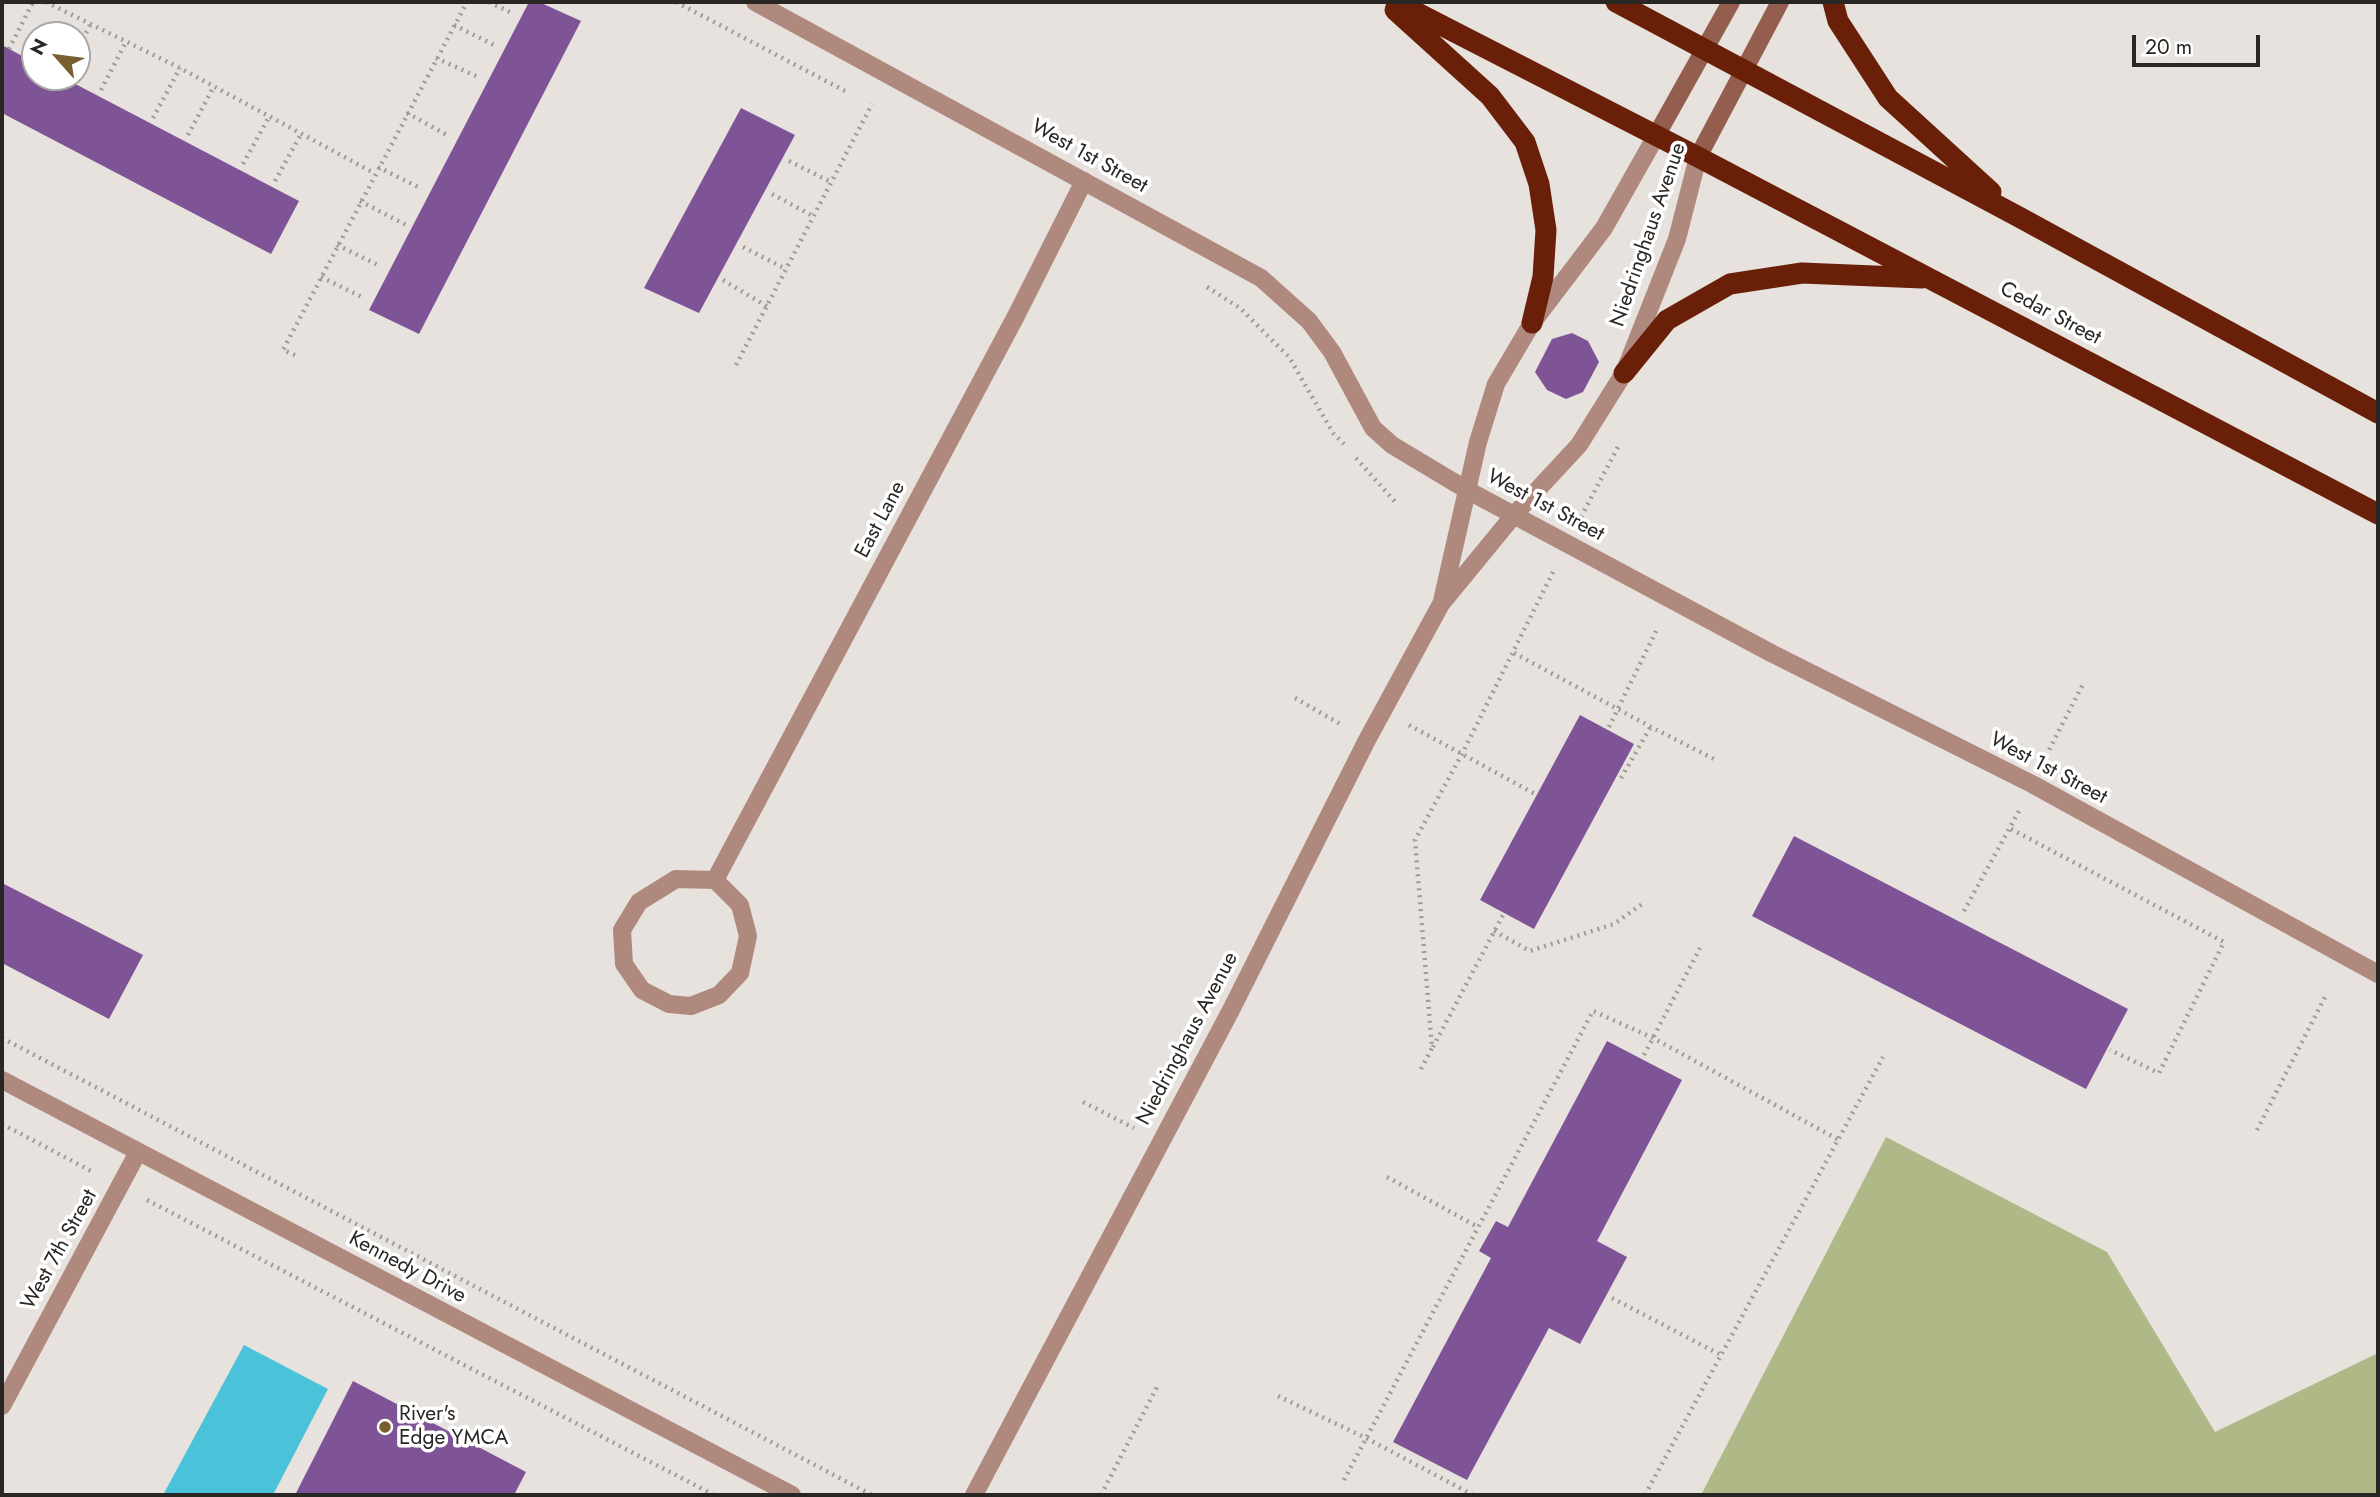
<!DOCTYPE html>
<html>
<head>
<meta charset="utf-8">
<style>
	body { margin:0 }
	#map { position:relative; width:2380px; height:1497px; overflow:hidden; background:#e7e2dd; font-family:Jost,sans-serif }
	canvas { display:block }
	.frame { position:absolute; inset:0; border:4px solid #282724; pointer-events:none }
	.north { position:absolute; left:21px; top:21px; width:70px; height:70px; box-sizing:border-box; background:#fff; border:2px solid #a9a9a7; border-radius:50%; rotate:298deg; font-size:19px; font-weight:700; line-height:28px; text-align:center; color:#282724 }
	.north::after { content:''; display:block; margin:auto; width:24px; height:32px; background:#785f30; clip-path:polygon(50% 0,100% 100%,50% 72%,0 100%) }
	.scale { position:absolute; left:2132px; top:35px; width:128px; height:32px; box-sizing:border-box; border:4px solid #282724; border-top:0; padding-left:9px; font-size:21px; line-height:24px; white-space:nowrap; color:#282724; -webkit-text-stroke:5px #fff; paint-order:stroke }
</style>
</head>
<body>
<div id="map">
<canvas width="2380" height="1497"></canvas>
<div class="frame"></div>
<div class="north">N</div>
<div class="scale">20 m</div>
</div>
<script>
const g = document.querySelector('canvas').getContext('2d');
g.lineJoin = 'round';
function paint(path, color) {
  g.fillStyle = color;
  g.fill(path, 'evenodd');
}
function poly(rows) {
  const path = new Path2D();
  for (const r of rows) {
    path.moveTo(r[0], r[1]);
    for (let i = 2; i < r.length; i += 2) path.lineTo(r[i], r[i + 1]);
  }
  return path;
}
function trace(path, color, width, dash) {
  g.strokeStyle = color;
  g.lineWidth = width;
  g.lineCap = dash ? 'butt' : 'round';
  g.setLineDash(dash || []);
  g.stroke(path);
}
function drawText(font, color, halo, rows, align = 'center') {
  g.font = font + ' Jost,sans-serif';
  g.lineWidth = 7;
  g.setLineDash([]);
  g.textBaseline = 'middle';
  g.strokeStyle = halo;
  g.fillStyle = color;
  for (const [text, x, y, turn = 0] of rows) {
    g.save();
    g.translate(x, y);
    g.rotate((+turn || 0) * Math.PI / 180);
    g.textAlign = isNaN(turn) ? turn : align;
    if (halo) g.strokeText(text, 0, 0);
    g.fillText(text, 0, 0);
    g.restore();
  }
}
paint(poly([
	[1886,1137,2107,1252,2215,1432,2378,1353,2378,1495,1701,1495]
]), '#afb987');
paint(poly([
	[244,1345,328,1389,273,1495,163,1495]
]), '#49c2da');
paint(poly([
	[529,2,539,2,581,21,419,334,369,310],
	[2,45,35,63,35,77,62,77,299,201,271,254,2,113],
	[741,108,795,135,699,313,644,288],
	[1572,333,1588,341,1599,362,1583,392,1566,399,1547,390,1535,372,1552,339],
	[1580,715,1634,744,1534,929,1480,900],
	[1794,836,2128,1009,2086,1089,1752,916],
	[2,883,143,955,109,1019,2,963],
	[1607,1041,1682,1080,1597,1241,1627,1257,1580,1344,1549,1328,1467,1480,1393,1442,1491,1258,1479,1251,1496,1221,1508,1227],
	[353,1381,526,1472,514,1495,295,1495]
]), '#7f5497');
trace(poly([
	[46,2,180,68,374,173],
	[489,2,512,13],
	[676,2,845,91],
	[454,25,494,45],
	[9,49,33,2],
	[77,52,90,25],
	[436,58,478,77],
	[101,90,126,42],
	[407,113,447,135],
	[153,118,180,68],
	[188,135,214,86],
	[789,161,831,182],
	[243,164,269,117],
	[378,167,422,189],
	[275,181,301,134],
	[772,194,813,216],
	[360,201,406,225],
	[337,245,378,265],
	[743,247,786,269],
	[321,277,364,298],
	[723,280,768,307],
	[1207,287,1240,308,1289,357,1333,433,1344,444],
	[295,355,283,350,467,2],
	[736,365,872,104],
	[1356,458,1397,504],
	[1581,517,1619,445],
	[1514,653,1651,727,1716,760],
	[1295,698,1342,725],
	[1409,725,1535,794],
	[1609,727,1657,629],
	[2046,756,2084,682],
	[1621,778,1650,728],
	[2011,829,2224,942,2159,1073,2110,1050],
	[1964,911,2019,811],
	[1494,931,1530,951,1614,924,1645,902],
	[2,1038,872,1495],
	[1433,1047,1503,915],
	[1644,1055,1700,948],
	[1421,1069,1432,1048,1415,840,1462,754,1553,572],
	[1083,1102,1134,1128],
	[2,1124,93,1172],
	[2257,1130,2325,997],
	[1387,1177,1478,1227],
	[147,1200,714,1495],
	[1612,1298,1721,1355],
	[1278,1396,1366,1438,1473,1495],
	[1344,1480,1593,1011,1653,1038,1839,1140],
	[1101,1495,1157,1387],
	[1645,1495,1883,1057]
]), '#9f9c97', 4.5, [2, 5]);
trace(poly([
	[715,880,740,905,748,936,740,973,719,995,691,1006,669,1004,642,990,624,964,622,930,639,902,676,879,715,880,1016,316,1084,181]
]), '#b0897e', 18);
trace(poly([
	[755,2,1261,278,1309,321,1332,352,1373,428,1392,445,1467,490,1771,653,2032,784,2378,974],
	[1442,601,1478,442,1496,384,1532,323,1604,228,1656,136],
	[2,1080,792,1495],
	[2,1406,138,1152],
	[974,1495,1231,1010,1367,740,1441,604,1514,515,1579,445,1624,373,1677,239,1698,157]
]), '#b0897e', 18);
trace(poly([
	[1656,136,1731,2],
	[1698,157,1780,2]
]), '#945e4e', 18);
trace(poly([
	[1396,2,1698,157,2378,514],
	[1616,2,2019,217,2378,413],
	[1833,2,1838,21,1888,98,1991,192],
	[1395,10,1490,96,1525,142,1539,184,1546,230,1543,277,1532,323],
	[1624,373,1667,320,1730,284,1802,273,1922,278]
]), '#6a2008', 21);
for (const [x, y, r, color] of [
	[385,1427,7,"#785f30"]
]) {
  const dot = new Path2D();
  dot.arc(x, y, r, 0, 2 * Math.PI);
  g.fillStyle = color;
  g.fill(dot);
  trace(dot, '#fff', 2.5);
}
drawText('21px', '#282724', '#fff', [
	["West 1st Street",1089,157,29],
	["Niedringhaus Avenue",1649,235,-71],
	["Cedar Street",2050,314,28],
	["West 1st Street",1545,506,28],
	["East Lane",881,520,-62],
	["West 1st Street",2048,769,28],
	["Niedringhaus Avenue",1188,1039,-62],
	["West 7th Street",60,1250,-61],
	["Kennedy Drive",407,1268,28]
]);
drawText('21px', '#282724', '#fff', [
	["River's",399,1415],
	["Edge YMCA",399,1439]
], 'left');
</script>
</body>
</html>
